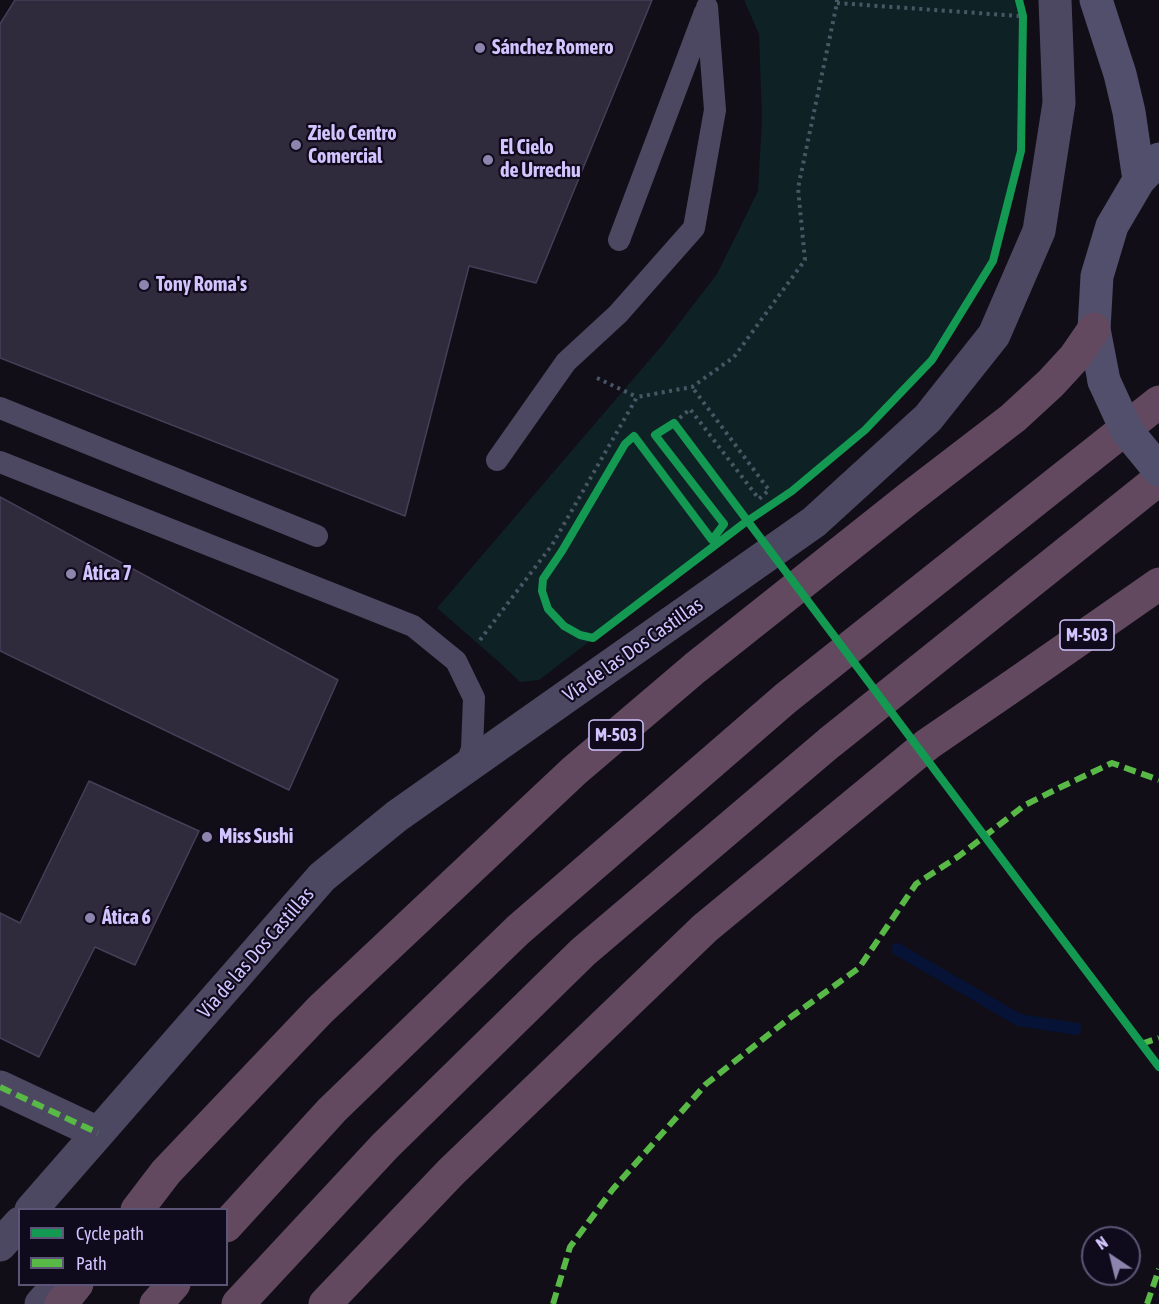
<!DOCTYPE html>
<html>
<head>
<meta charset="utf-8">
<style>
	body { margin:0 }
	#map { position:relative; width:1159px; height:1304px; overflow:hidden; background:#110e18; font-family:"Asap Condensed",sans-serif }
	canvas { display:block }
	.legend { position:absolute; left:18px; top:1208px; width:210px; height:78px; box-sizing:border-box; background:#0f0a1c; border:2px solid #5d5577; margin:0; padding:8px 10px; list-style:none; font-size:18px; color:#d2c5ff }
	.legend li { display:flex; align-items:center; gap:12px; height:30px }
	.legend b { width:30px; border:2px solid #5d5577 }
	.north { position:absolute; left:1081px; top:1226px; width:60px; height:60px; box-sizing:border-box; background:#0f0a1c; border:2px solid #5d5577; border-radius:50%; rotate:325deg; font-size:16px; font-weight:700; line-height:24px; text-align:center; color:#d2c5ff }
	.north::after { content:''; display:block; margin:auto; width:21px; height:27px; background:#8e85ae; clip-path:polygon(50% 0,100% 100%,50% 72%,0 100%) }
</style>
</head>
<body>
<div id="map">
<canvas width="1159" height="1304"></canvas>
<ul class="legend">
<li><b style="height:8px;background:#139951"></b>Cycle path</li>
<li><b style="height:8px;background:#58b947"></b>Path</li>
</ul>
<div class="north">N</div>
</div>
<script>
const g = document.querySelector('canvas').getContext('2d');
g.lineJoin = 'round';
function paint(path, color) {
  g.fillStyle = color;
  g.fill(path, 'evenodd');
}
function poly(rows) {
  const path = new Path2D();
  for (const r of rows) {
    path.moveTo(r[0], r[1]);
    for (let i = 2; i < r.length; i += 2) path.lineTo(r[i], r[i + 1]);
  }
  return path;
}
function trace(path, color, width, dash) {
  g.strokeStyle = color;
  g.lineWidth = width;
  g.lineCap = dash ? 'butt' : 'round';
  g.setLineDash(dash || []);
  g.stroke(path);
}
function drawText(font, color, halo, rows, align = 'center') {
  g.font = font + ' "Asap Condensed",sans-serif';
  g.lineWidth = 4.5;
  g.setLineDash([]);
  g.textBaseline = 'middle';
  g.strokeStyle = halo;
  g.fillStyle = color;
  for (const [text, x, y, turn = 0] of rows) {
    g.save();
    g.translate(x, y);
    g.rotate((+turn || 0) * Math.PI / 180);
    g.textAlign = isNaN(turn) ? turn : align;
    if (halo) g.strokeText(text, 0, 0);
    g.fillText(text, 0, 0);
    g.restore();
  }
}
paint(poly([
	[744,0,1023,0,1021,151,993,261,932,360,865,430,792,491,743,524,539,680,520,682,499,662,437,608,664,343,717,274,758,191,762,120,759,34]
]), '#0e2124');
trace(poly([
	[897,949,1019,1020,1076,1029]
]), '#071336', 12);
const building = poly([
	[15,0,652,0,536,283,469,266,405,516,0,358,0,24,15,0],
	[0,497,338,680,289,790,0,651,0,497],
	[89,781,199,831,135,965,95,947,39,1057,0,1038,0,913,20,923,89,781]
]);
paint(building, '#2f2a3c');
trace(building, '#463f58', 1.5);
trace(poly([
	[837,3,1019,16],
	[597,378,637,397],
	[674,423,690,409,759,499,769,490,692,387],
	[480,640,552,545,637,397,692,387,734,357,805,260,798,188,837,3,837,0]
]), '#495665', 4, [3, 4.5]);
trace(poly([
	[619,240,705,12],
	[0,408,317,536],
	[497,460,566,362,618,314,694,228,715,110,707,7],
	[0,462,413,626,456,661,474,698,472,749,464,770]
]), '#4d4861', 22);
trace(poly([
	[0,1087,98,1133],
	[31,1210,322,877,397,816,814,522,928,418,994,335,1039,231,1059,103,1055,0],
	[0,1245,20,1223],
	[41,1304,59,1284]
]), '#4d4861', 33);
trace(poly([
	[1096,0,1120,74,1129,112,1139,180],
	[1104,381,1094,329,1097,276,1112,226,1139,180,1159,159]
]), '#524f6c', 33);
trace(poly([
	[137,1210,166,1172,320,1010,574,771,695,668,909,498,1013,418,1051,383,1074,358,1094,329],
	[226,1226,332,1110,518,930,786,698,1159,402],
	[61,1304,77,1284],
	[156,1304,174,1284],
	[238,1304,385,1146,583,952,829,743,1159,479],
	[325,1304,451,1172,705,928,928,744,1014,685,1159,584]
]), '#62495f', 33);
trace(poly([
	[674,423,1022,886]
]), '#495665', 4, [3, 4.5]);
trace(poly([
	[1104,381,1127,431,1159,470]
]), '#524f6c', 33);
trace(poly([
	[1141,1044,1159,1038],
	[0,1087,98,1133],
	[553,1304,570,1247,613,1189,706,1084,791,1017,859,968,916,884,959,856,1025,805,1061,787,1112,763,1159,780],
	[1147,1304,1159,1269]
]), '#58b947', 6, [12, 6]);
trace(poly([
	[1019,0,1023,16,1021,151,993,261,932,360,865,430,792,491,743,524,593,638,580,635,564,626,548,609,542,591,543,579,562,551,625,444,634,436,712,540,724,524,655,435,674,423,1022,886,1159,1067]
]), '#139951', 8);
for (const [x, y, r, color] of [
	[480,48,6,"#8e85ae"],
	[296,145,6,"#8e85ae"],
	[488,160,6,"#8e85ae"],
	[144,285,6,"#8e85ae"],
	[71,574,6,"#8e85ae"],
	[207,837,6,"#8e85ae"],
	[90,918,6,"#8e85ae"]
]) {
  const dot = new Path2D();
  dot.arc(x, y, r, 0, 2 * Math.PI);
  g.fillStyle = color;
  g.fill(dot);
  trace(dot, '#0f0a1c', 2);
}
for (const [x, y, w] of [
	[1087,635,54],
	[616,735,54]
]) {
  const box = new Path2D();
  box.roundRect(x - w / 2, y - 15, w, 30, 4.5);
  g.fillStyle = '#0f0a1c';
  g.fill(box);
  trace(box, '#d2c5ff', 1.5);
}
drawText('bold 18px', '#d2c5ff', null, [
	["M-503",1087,635],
	["M-503",616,735]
]);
drawText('bold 20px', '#d2c5ff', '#0f0a1c', [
	["Sánchez Romero",492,48],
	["Zielo Centro",308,134],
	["Comercial",308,157],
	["El Cielo",500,148],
	["de Urrechu",500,171],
	["Tony Roma's",156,285],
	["Ática 7",83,574],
	["Miss Sushi",219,837],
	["Ática 6",102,918]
], 'left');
drawText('20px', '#d2c5ff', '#0f0a1c', [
	["Vía de las Dos Castillas",633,650,-35],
	["Vía de las Dos Castillas",256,953,-49]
]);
</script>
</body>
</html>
